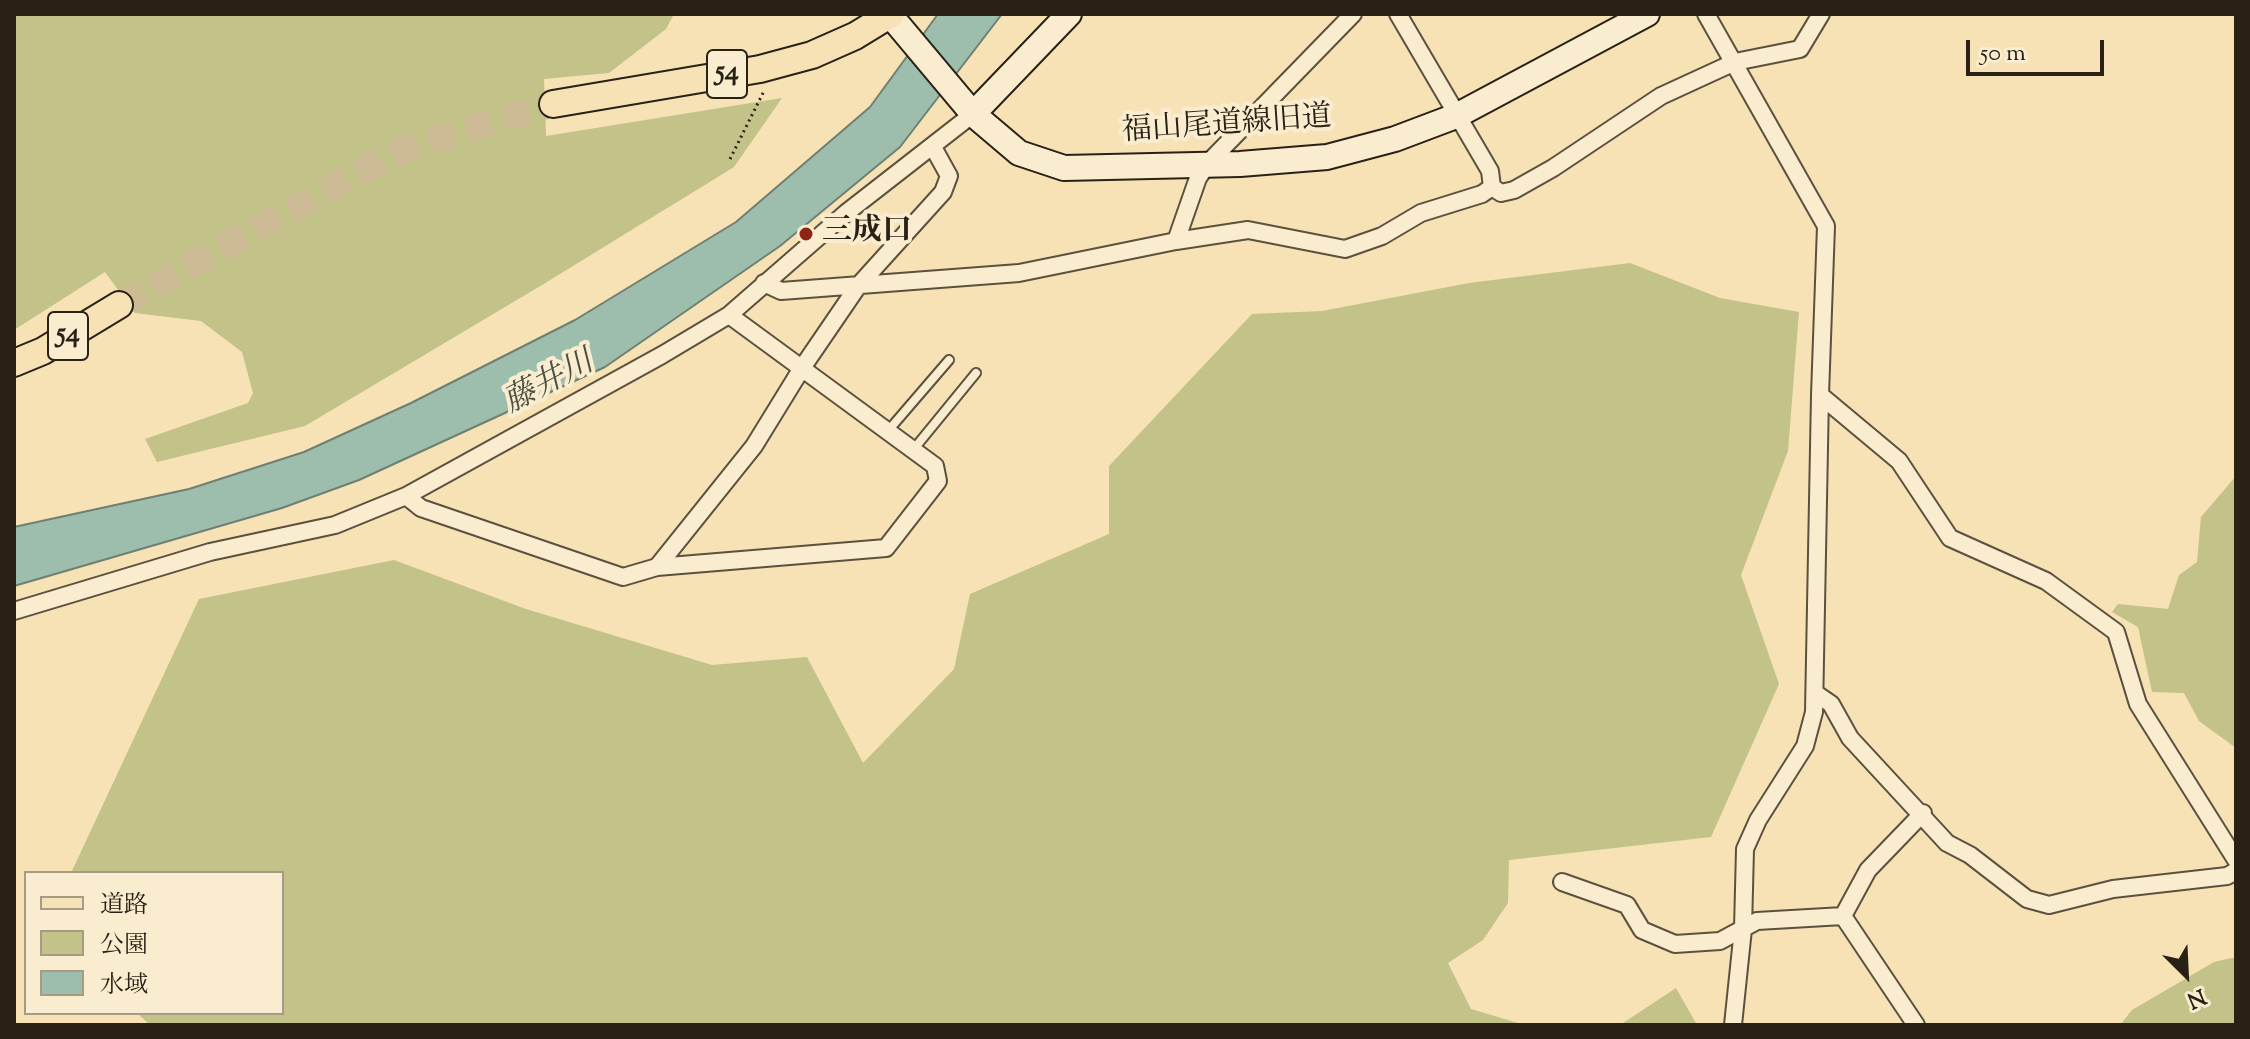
<!DOCTYPE html>
<html>
<head>
<meta charset="utf-8">
<style>
	body { margin:0 }
	#map { position:relative; width:2250px; height:1039px; overflow:hidden; background:#f6e2b5; font-family:"Sorts Mill Goudy","Noto Serif JP",serif }
	canvas { display:block }
	.frame { position:absolute; inset:0; border:16px solid #292116; pointer-events:none }
	.legend { position:absolute; left:24px; top:871px; width:260px; height:144px; box-sizing:border-box; background:#f9eccf; border:2px solid #a69b85; margin:0; padding:10px 14px; list-style:none; font-size:24px; color:#292116 }
	.legend li { display:flex; align-items:center; gap:16px; height:40px }
	.legend b { width:40px; border:2px solid #a69b85 }
	.north { position:absolute; left:2146px; top:935px; width:80px; height:80px; -webkit-text-stroke:6px #f9eccf; paint-order:stroke; rotate:156deg; font-size:22px; font-weight:700; line-height:32px; text-align:center; color:#292116 }
	.north::after { content:''; display:block; margin:auto; width:28px; height:36px; background:#292116; clip-path:polygon(50% 0,100% 100%,50% 72%,0 100%) }
	.scale { position:absolute; left:1966px; top:40px; width:138px; height:36px; box-sizing:border-box; border:4px solid #292116; border-top:0; padding-left:10px; font-size:24px; line-height:28px; white-space:nowrap; color:#292116; -webkit-text-stroke:6px #f9eccf; paint-order:stroke }
</style>
</head>
<body>
<div id="map">
<canvas width="2250" height="1039"></canvas>
<div class="frame"></div>
<ul class="legend">
<li><b style="height:10px;background:#f6e2b5"></b>道路</li>
<li><b style="height:22px;background:#c2c289"></b>公園</li>
<li><b style="height:22px;background:#9dbead"></b>水域</li>
</ul>
<div class="north">N</div>
<div class="scale">50 m</div>
</div>
<script>
const g = document.querySelector('canvas').getContext('2d');
g.lineJoin = 'round';
function paint(path, color) {
  g.fillStyle = color;
  g.fill(path, 'evenodd');
}
function poly(rows) {
  const path = new Path2D();
  for (const r of rows) {
    path.moveTo(r[0], r[1]);
    for (let i = 2; i < r.length; i += 2) path.lineTo(r[i], r[i + 1]);
  }
  return path;
}
function trace(path, color, width, dash) {
  g.strokeStyle = color;
  g.lineWidth = width;
  g.lineCap = dash ? 'butt' : 'round';
  g.setLineDash(dash || []);
  g.stroke(path);
}
function drawText(font, color, halo, rows, align = 'center') {
  g.font = font + ' "Sorts Mill Goudy","Noto Serif JP",serif';
  g.lineWidth = 8;
  g.setLineDash([]);
  g.textBaseline = 'middle';
  g.strokeStyle = halo;
  g.fillStyle = color;
  for (const [text, x, y, turn = 0] of rows) {
    g.save();
    g.translate(x, y);
    g.rotate((+turn || 0) * Math.PI / 180);
    g.textAlign = isNaN(turn) ? turn : align;
    if (halo) g.strokeText(text, 0, 0);
    g.fillText(text, 0, 0);
    g.restore();
  }
}
paint(poly([
	[14,14,674,14,666,29,609,73,544,79,546,136,782,98,734,167,542,285,305,426,157,462,145,439,248,403,253,393,242,352,201,321,135,313,105,272,14,330],
	[1630,263,1720,298,1799,312,1788,451,1741,575,1779,684,1711,837,1509,860,1508,903,1483,940,1448,963,1471,1009,1525,1025,150,1025,137,1013,282,1013,282,873,71,873,199,599,394,560,526,609,712,665,807,657,863,763,954,669,970,594,1109,534,1109,466,1252,314,1322,311,1469,283],
	[2236,476,2236,748,2199,721,2184,693,2152,692,2138,627,2112,612,2118,604,2168,609,2179,575,2197,562,2201,517],
	[2236,957,2236,1025,2120,1025,2132,1010,2214,962],
	[1676,988,1697,1025,1620,1025]
]), '#c2c289');
const water = poly([
	[938,14,1002,14,900,147,780,246,605,367,359,480,282,508,14,586,14,527,189,489,304,452,411,403,575,320,736,222,870,107,938,14]
]);
paint(water, '#9dbead');
trace(water, '#6f7f71', 2);
trace(poly([
	[119,305,352,176,412,146,553,104]
]), '#cdbb95', 26, [26, 13]);
const lane = poly([
	[887,432,949,360],
	[913,450,976,373]
]);
const street = poly([
	[1706,14,1826,226,1820,395,1814,712,1805,746,1758,820,1745,849,1743,929,1733,1025],
	[1492,187,1501,193,1514,190,1553,168,1661,96,1735,62,1800,49,1821,14],
	[1176,241,1198,178,1209,162,1353,14],
	[764,283,781,291,1019,273,1176,241,1248,230,1345,249,1382,236,1421,213,1482,194,1492,187,1490,171,1398,14],
	[1820,395,1899,461,1950,538,2046,581,2116,632,2138,704,2236,860],
	[406,496,421,508,623,577,657,567,886,548,938,481,935,466,729,315],
	[657,567,754,446,802,368,858,286,943,192,949,176,933,147],
	[14,611,210,552,335,525,406,496,662,355,729,315,846,213,973,114],
	[1815,693,1831,704,1850,738,1947,843,1970,855,2027,899,2049,905,2113,889,2227,876,2236,871],
	[1562,882,1627,905,1642,930,1675,944,1720,941,1757,921,1843,916],
	[1916,1025,1843,916,1868,870,1923,813]
]);
const secondary = poly([
	[890,15,973,114,1019,153,1064,168,1240,164,1327,157,1395,139,1456,116,1647,14],
	[973,114,1069,14]
]);
const primary = poly([
	[553,104,760,69,812,55,855,36,891,14],
	[14,363,43,351,119,305]
]);
trace(lane, '#5c513e', 12);
trace(street, '#5c513e', 20);
trace(secondary, '#292116', 28);
trace(primary, '#292116', 30);
trace(poly([
	[730,159,764,91]
]), '#292116', 3, [2, 4]);
trace(lane, '#f9eccf', 8);
trace(street, '#f9eccf', 16);
trace(secondary, '#f9eccf', 24);
trace(primary, '#f6e2b5', 26);
for (const [x, y, r, color] of [
	[806,234,8,"#8f2418"]
]) {
  const dot = new Path2D();
  dot.arc(x, y, r, 0, 2 * Math.PI);
  g.fillStyle = color;
  g.fill(dot);
  trace(dot, '#f9eccf', 3);
}
for (const [x, y, w] of [
	[727,74,40],
	[68,336,40]
]) {
  const box = new Path2D();
  box.roundRect(x - w / 2, y - 24, w, 48, 6);
  g.fillStyle = '#f9eccf';
  g.fill(box);
  trace(box, '#292116', 2);
}
drawText('bold 28px', '#292116', null, [
	["54",727,74],
	["54",68,336]
]);
drawText('30px', '#292116', '#f9eccf', [
	["福山尾道線旧道",1227,127,-4]
]);
drawText('bold 30px', '#292116', '#f9eccf', [
	["三成口",822,234]
], 'left');
drawText('italic 32px', '#4c5043', '#f9eccf', [
	["藤井川",550,385,-28]
]);
</script>
</body>
</html>
